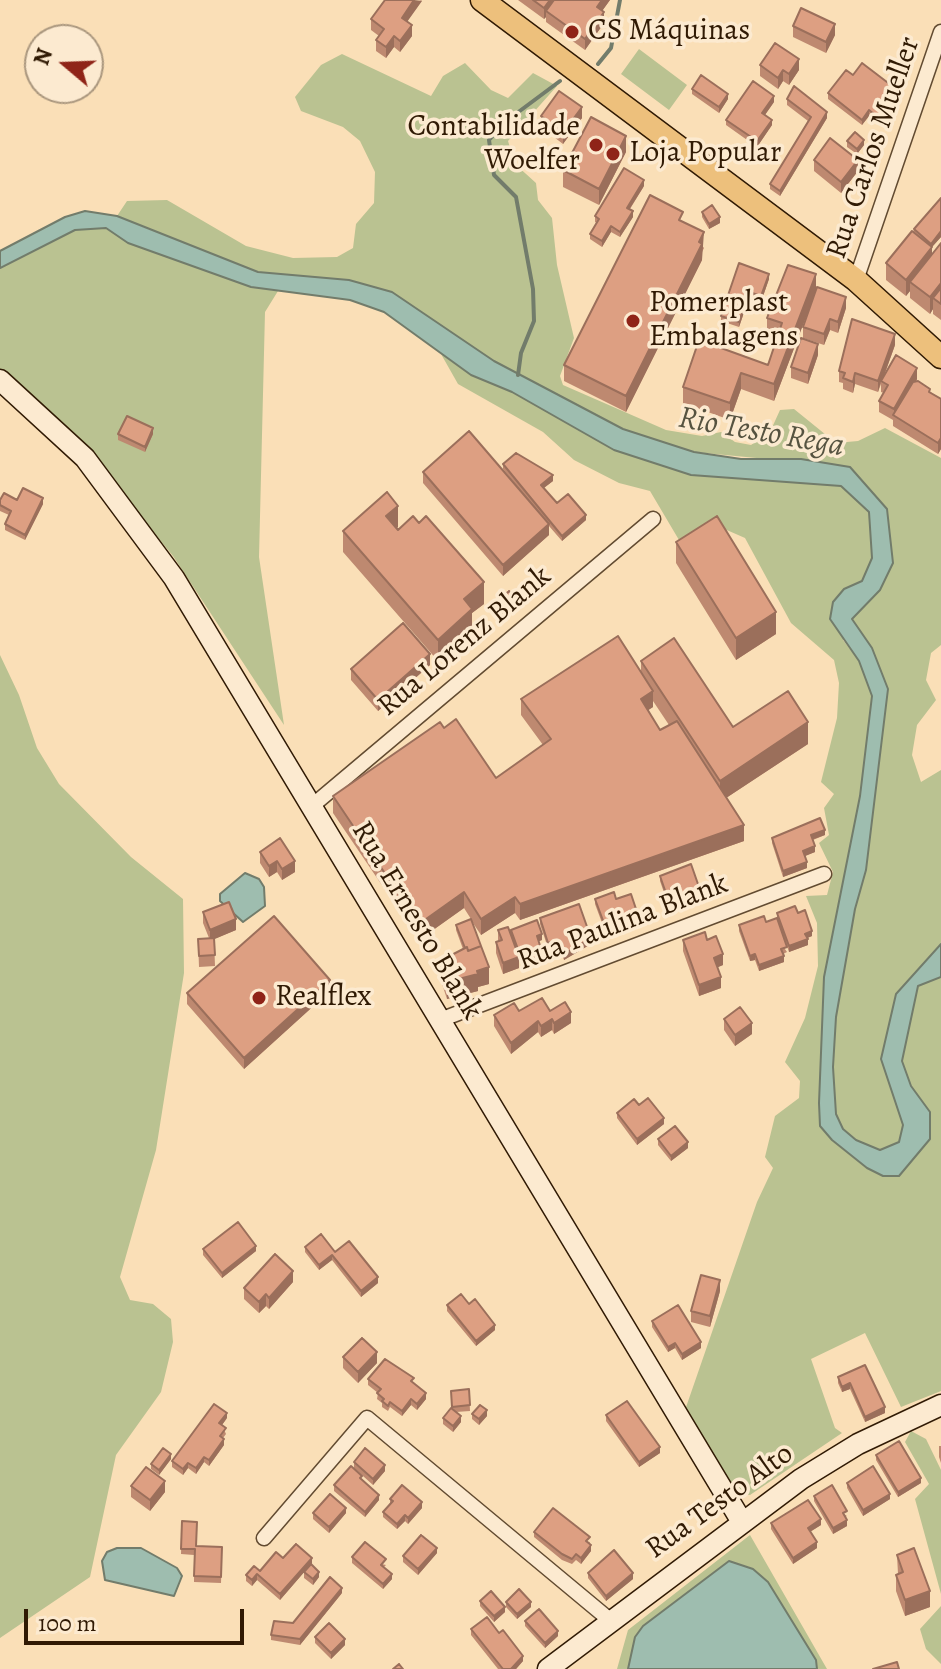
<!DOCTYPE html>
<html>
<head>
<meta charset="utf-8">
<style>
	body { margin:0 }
	#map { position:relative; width:941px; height:1669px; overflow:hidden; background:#fadfb7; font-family:Alegreya,serif }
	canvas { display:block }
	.north { position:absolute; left:24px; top:24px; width:80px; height:80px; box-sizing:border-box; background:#fcead0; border:2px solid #aa977e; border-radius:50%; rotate:289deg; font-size:22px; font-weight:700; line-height:32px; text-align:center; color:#301a04 }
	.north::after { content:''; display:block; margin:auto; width:28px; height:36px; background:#8f2418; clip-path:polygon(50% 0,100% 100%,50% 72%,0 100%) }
	.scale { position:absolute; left:24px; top:1609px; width:220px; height:36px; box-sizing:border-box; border:4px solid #301a04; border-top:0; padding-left:10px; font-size:24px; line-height:28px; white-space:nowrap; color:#301a04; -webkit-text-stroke:6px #fcead0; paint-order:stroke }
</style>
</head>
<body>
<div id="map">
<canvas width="941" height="1669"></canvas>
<div class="north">N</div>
<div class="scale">100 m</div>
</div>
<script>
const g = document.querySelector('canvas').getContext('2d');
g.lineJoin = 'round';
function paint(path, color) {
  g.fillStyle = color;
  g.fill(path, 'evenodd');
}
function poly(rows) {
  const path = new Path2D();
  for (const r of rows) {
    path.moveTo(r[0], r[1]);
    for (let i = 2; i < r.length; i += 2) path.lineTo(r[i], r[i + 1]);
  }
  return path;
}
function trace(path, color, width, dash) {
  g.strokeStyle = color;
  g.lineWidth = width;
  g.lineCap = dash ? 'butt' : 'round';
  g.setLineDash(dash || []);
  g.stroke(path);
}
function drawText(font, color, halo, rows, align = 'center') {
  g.font = font + ' Alegreya,serif';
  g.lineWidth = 7;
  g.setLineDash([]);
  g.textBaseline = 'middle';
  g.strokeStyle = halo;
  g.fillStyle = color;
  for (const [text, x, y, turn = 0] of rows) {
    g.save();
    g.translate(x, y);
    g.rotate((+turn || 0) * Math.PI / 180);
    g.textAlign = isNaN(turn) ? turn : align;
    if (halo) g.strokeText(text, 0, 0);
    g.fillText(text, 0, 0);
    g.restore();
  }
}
paint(poly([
	[639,49,687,85,669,110,621,74],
	[342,54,431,96,443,76,465,63,491,90,508,98,533,73,557,86,508,141,515,164,536,183,538,200,552,218,557,265,574,338,560,376,563,385,666,430,702,436,721,432,735,442,751,445,770,432,780,410,794,409,836,443,858,441,885,428,941,458,941,645,931,653,926,680,936,700,917,725,912,755,921,782,941,770,941,944,896,994,881,1059,903,1125,899,1142,881,1150,856,1140,843,1129,836,1114,833,1067,836,1017,855,909,866,870,888,689,872,648,852,619,893,563,887,509,850,467,694,452,623,429,494,361,392,292,349,280,258,272,117,216,127,201,167,200,246,246,293,258,337,257,353,248,356,224,374,203,375,172,360,141,343,127,301,111,295,97,321,65],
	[106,228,128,243,251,287,278,291,265,312,259,557,284,725,173,556,95,461,57,419,0,369,0,268,75,230],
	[441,354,471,375,512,392,614,450,691,475,841,486,869,512,872,558,862,581,844,589,843,640,859,661,872,696,860,796,824,977,819,1103,883,1176,930,1112,911,1086,902,1061,918,986,941,977,941,1391,901,1407,865,1333,811,1359,835,1428,842,1433,750,1495,733,1494,684,1413,757,1202,773,1168,765,1157,775,1116,799,1098,800,1081,785,1062,805,1018,818,966,817,923,806,896,827,895,833,872,819,843,829,835,824,808,834,794,821,782,837,718,839,683,834,660,791,623,745,538,713,524,679,540,650,491,619,483,574,460,543,432,458,384],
	[0,655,19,695,37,748,59,784,131,857,183,899,184,973,156,1150,120,1277,130,1300,153,1304,171,1319,173,1342,161,1392,116,1455,90,1577,0,1638],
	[911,1431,926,1439,941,1470,941,1594,915,1499,929,1484,905,1442],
	[750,1535,827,1669,617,1669,628,1630],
	[941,1606,941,1664,926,1649,920,1629]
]), '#bac291');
const water = poly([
	[85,211,117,216,258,272,349,280,392,292,494,361,623,429,694,452,741,459,801,459,850,467,887,509,893,563,880,590,852,619,872,648,888,689,866,870,855,909,836,1017,833,1067,836,1114,843,1129,856,1140,880,1150,899,1142,903,1125,881,1059,896,994,941,944,941,977,918,986,902,1061,911,1086,930,1112,930,1139,899,1176,883,1176,867,1168,832,1140,820,1126,819,1103,824,977,860,796,872,696,859,661,830,619,833,602,844,589,862,581,872,558,869,512,841,486,691,475,614,450,512,392,471,375,384,312,350,300,251,287,128,243,106,228,75,230,0,268,0,251,65,217,85,211],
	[245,873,259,879,264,887,265,906,243,922,220,901,220,894,245,873],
	[117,1548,141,1548,177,1568,182,1576,174,1596,105,1580,102,1561,107,1552,117,1548],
	[729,1561,753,1569,768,1582,816,1660,817,1669,628,1669,635,1637,643,1626,729,1561]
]);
paint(water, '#9ebdaf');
trace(water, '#727c6b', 2);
trace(poly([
	[598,64,611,48,620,0],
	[518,375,521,353,534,321,533,289,516,197,494,175,489,140,505,122,560,81]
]), '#727c6b', 4);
const street = poly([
	[856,280,941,32],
	[312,806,653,519],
	[440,1020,824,874],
	[264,1538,367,1418,611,1621]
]);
const secondary = poly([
	[0,380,85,458,174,578,742,1522],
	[548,1669,801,1479,858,1444,941,1405]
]);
const primary = poly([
	[482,0,856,280,941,357]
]);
trace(street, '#624b31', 17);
trace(secondary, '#301a04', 23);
trace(primary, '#301a04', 25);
trace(street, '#fcead0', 14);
trace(secondary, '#fcead0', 20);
trace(primary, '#edc07c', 22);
paint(poly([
	[422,0,407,21,412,36,400,52,394,47,386,58,376,51,376,40,379,36,371,30,371,19],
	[518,0,610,0,602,11,604,23,585,50,546,22,546,17,544,19],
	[793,26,835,35,826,53,793,37],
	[760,65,799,70,789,85,783,81,778,89,760,76],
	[853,75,900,98,880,124,869,116,862,125,828,99,828,93],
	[692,89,728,99,719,113,692,94],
	[787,99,827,118,780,196,770,189,770,184,808,121,787,105],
	[774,102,765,115,772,125,757,147,726,125,726,120],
	[541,116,582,118,563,144,541,127],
	[847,141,864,145,857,154,847,147],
	[626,152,599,205,563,187,563,170],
	[814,160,858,171,841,193,814,171],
	[644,186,630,209,633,217,620,237,611,232,602,247,590,239,590,234,597,223,595,222,595,216],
	[941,198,941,237,932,247,932,254,941,243,941,320,933,314,933,309,930,314,910,298,910,291,906,296,886,280,886,263],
	[702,212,720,223,709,229,702,217],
	[683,222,704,248,702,252,702,260,626,412,564,381,564,365],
	[739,263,769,279,761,302,749,298,739,327,721,321,721,316],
	[816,290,846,308,838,333,830,330,824,345,803,338,803,327,811,303,774,401,741,389,730,420,683,403,683,387,768,365,777,338,767,335,767,318],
	[895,345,884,376,917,379,916,382,941,399,941,449,938,454,893,426,893,420,879,412,879,401,884,393,881,392,881,384,878,392,855,384,853,393,843,389,843,383,839,382,839,371],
	[818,355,808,384,791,378,791,367],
	[118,434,153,434,145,452,118,440],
	[503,464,553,481,544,488,557,503,586,520,562,541,549,526,549,535,503,576,423,483,423,472,524,495,503,469],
	[0,500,43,504,25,540,5,530,5,524,9,515,0,511],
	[419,523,484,604,472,613,472,631,438,661,343,552,343,531,398,527,397,528,398,530],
	[676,542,776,634,736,660,676,563],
	[495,604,516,604,502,617,495,609],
	[641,661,733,727,808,744,726,798,744,841,520,920,515,913,481,935,471,920,489,984,478,987,478,991,447,999,440,978,440,961,463,949,456,930,456,925,471,919,464,908,419,940,333,813,333,796,444,728,496,778,543,745,521,715,521,699,641,671],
	[653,701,669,725,660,730,648,710,653,707],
	[430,665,378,711,351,680,351,669],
	[825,835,813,840,815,852,804,856,807,868,783,877,772,843,772,838],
	[260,852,295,872,282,880,277,872,269,877,260,863],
	[660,876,699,893,668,904,660,881],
	[595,899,640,927,608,939,595,904],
	[203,912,236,930,214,939,215,966,199,967,198,939,209,938,203,923],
	[777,913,798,913,812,936,807,938,808,945,789,952,777,918],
	[540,918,591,944,564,960,562,955,557,956,554,946,548,948,540,924],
	[766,922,787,952,783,954,784,962,759,971,755,960,750,961,739,931,739,925],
	[498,930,511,934,511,930,542,940,538,941,543,961,523,968,519,958,519,968,503,974,496,953,496,942,498,941],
	[683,940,707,940,723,965,717,967,721,988,699,996,683,951],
	[330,991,244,1069,187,1004,187,993],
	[519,1011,550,1011,571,1023,554,1034,552,1030,541,1037,538,1032,511,1054,494,1026,494,1015],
	[724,1019,752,1034,735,1046,724,1030],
	[639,1105,664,1124,637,1145,617,1118,617,1113],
	[658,1139,688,1148,671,1161,658,1145],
	[305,1247,335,1252,378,1283,361,1297,332,1260,319,1270,305,1252],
	[203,1249,256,1251,222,1278,203,1255],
	[293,1282,269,1309,266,1306,259,1313,244,1299,244,1288],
	[720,1291,710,1327,691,1322,691,1311],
	[469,1304,495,1330,476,1346,447,1311,447,1305],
	[652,1321,701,1348,682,1360,675,1348,668,1352,652,1327],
	[343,1357,377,1363,358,1383,343,1368],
	[865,1365,885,1413,865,1422,850,1389,842,1392,838,1383,838,1377],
	[368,1379,414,1383,426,1399,417,1410,411,1405,402,1416,390,1407,388,1411,382,1407,382,1403,377,1399,378,1393,368,1385],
	[469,1389,470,1411,456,1412,461,1422,453,1432,443,1424,443,1418,452,1409,451,1391],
	[472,1414,487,1416,479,1425,472,1419],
	[606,1415,660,1453,639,1467,606,1421],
	[227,1418,222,1425,226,1434,223,1438,224,1445,209,1466,204,1462,196,1474,188,1468,183,1475,172,1467,172,1461],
	[939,1446,941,1446,941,1463,939,1457],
	[876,1455,921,1483,898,1497,876,1460],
	[171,1459,159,1475,151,1469,151,1464],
	[354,1462,385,1471,373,1485,354,1468],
	[362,1480,379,1500,365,1517,334,1491,334,1485],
	[847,1483,890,1499,863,1516,847,1488],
	[131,1486,165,1492,150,1511,131,1497],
	[814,1496,847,1516,845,1517,847,1526,833,1534,814,1501],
	[390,1499,422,1508,408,1524,405,1521,397,1529,383,1517,383,1512,390,1503],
	[313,1513,346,1513,329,1533,313,1519],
	[182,1521,196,1546,222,1547,221,1583,194,1582,194,1555,181,1554],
	[771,1523,821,1525,810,1532,817,1548,793,1564,771,1529],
	[534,1532,590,1542,589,1544,591,1551,581,1564,576,1560,572,1564,562,1560,534,1537],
	[437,1553,418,1575,403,1562,403,1556],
	[897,1555,930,1607,905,1616,896,1591,896,1575,898,1574],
	[352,1557,386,1565,384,1567,392,1579,383,1589,352,1563],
	[283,1558,312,1563,280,1600,257,1580,252,1586,246,1581,246,1575,260,1571],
	[304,1572,319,1577,313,1585,304,1578],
	[588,1573,633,1579,606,1601,588,1578],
	[342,1593,300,1645,271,1640,271,1635,293,1623],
	[480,1601,505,1612,494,1622,480,1606],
	[506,1602,531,1607,517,1619,506,1607],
	[525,1621,558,1636,545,1648,525,1626],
	[471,1629,523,1661,516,1669,498,1669,471,1635],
	[315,1637,345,1645,331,1659,315,1643]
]), '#be8970');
paint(poly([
	[414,0,422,1,402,29,402,18],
	[550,0,558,0,546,11,546,17,544,19,544,8],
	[602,0,610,0,597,18,597,7],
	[604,12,604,23,585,50,585,39],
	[835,24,835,35,826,53,826,42],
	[412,25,412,36,400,52,400,41],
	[394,36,394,47,386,58,386,47],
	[799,59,799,70,789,85,789,74],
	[783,70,783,81,778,89,778,78],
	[900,92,900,98,880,124,880,119],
	[728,94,728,99,719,113,719,107],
	[774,96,774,102,762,119,762,113],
	[582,107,582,118,563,144,563,133],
	[869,110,869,116,862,125,862,120],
	[827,112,827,118,780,196,780,191],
	[772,120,772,125,757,147,757,141],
	[626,136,626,152,599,205,599,189],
	[864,140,864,145,857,154,857,149],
	[858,160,858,171,841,193,841,182],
	[644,180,644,186,627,213,627,208],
	[633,211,633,217,620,237,620,232],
	[720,217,720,223,709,229,709,224],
	[611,226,611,232,602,247,602,241],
	[941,231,941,237,932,247,932,263,910,282,910,291,906,296,906,280,931,249,931,244],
	[704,232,702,260,626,412,626,396],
	[769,274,769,279,761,302,761,296],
	[816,274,816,291,774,401,774,384],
	[941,283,941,300,933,298,933,309,930,314,930,297],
	[749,292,749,298,739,327,739,322],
	[846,297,846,308,838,333,838,322],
	[830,319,830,330,824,345,824,334],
	[895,334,895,345,882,381,881,381,878,392,878,381],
	[818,344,818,355,808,384,808,373],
	[917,368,917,379,896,417,894,415,894,409],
	[741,373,741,389,730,420,730,403],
	[855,373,855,384,853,393,853,382],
	[153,428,153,434,145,452,145,447],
	[941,438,941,449,938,454,938,443],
	[553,475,553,481,541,490,541,485],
	[43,498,43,504,25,540,25,535],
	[398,506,398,527,386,537,386,516],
	[586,515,586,520,562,541,562,536],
	[549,524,549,535,503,576,503,565],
	[484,582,484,604,472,613,472,631,438,661,438,640,464,599],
	[516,599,516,604,502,617,502,612],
	[776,612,776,634,736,660,736,638],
	[430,654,430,665,378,711,378,700],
	[653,691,653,707,641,715,641,699],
	[808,722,808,744,720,802,720,781],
	[744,825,744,841,520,920,520,904],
	[825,830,825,835,811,840,811,835],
	[815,846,815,852,803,857,803,851],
	[277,861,277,872,269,877,269,866],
	[295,861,295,872,282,880,282,869],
	[807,862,807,868,783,877,783,871],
	[699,887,699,893,668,904,668,899],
	[464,892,464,908,419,940,419,924],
	[515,897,515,913,481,935,481,919],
	[236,919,236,930,210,941,210,930],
	[640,921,640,927,608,939,608,934],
	[812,931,812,936,805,939,805,934],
	[542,934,542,940,537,942,537,936],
	[591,938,591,944,564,960,564,954],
	[808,939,808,945,789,952,789,946],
	[554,941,554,946,548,948,548,943],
	[562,949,562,955,557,956,557,951],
	[723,954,723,965,714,969,714,958],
	[755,954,755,960,750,961,750,956],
	[543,955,543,961,523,968,523,963],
	[784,956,784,962,759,971,759,965],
	[519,957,519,968,503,974,503,963],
	[489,967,489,984,478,987,478,991,447,999,447,982],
	[721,977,721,988,699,996,699,985],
	[330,980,330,991,244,1069,244,1058],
	[571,1012,571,1023,554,1034,554,1023],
	[552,1019,552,1030,541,1037,541,1026],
	[538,1021,538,1032,511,1054,511,1043],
	[752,1023,752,1034,735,1046,735,1035],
	[664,1118,664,1124,637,1145,637,1139],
	[688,1142,688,1148,671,1161,671,1156],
	[256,1246,256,1251,222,1278,222,1273],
	[332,1255,332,1260,319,1270,319,1265],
	[293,1271,293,1282,269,1309,269,1298],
	[378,1277,378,1283,361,1297,361,1291],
	[720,1280,720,1291,710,1327,710,1316],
	[266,1294,266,1306,259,1313,259,1302],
	[495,1325,495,1330,476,1346,476,1341],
	[701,1342,701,1348,682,1360,682,1354],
	[675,1343,675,1348,668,1352,668,1347],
	[377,1352,377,1363,358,1383,358,1372],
	[850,1383,850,1389,842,1392,842,1387],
	[426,1393,426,1399,417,1410,417,1404],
	[411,1399,411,1405,402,1416,402,1411],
	[885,1407,885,1413,865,1422,865,1417],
	[487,1410,487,1416,479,1425,479,1419],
	[227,1413,227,1418,219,1429,219,1423],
	[461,1416,461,1422,453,1432,453,1426],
	[224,1439,224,1445,209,1466,209,1460],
	[660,1447,660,1453,639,1467,639,1462],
	[171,1454,171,1459,159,1475,159,1470],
	[204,1457,204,1462,196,1474,196,1468],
	[188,1463,188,1468,183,1475,183,1469],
	[385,1465,385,1471,373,1485,373,1479],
	[921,1478,921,1483,898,1497,898,1492],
	[165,1481,165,1492,150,1511,150,1500],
	[890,1494,890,1499,863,1516,863,1510],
	[379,1495,379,1500,365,1517,365,1512],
	[422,1502,422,1508,408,1524,408,1518],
	[346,1508,346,1513,329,1533,329,1527],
	[405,1515,405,1521,397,1529,397,1524],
	[821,1519,821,1525,808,1533,808,1528],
	[847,1520,847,1526,833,1534,833,1528],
	[817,1542,817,1548,793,1564,793,1558],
	[591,1545,591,1551,581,1564,581,1558],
	[437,1548,437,1553,418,1575,418,1569],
	[312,1558,312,1563,280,1600,280,1594],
	[319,1572,319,1577,313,1585,313,1579],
	[633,1573,633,1579,606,1601,606,1596],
	[257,1574,257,1580,252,1586,252,1580],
	[392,1574,392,1579,383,1589,383,1584],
	[342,1588,342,1593,300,1645,300,1639],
	[930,1591,930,1607,905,1616,905,1600],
	[531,1602,531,1607,517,1619,517,1614],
	[505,1607,505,1612,494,1622,494,1616],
	[558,1631,558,1636,545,1648,545,1643],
	[345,1639,345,1645,331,1659,331,1653],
	[523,1656,523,1661,516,1669,511,1669]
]), '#9b6f5b');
const building = poly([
	[385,0,414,0,402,18,412,25,400,41,394,36,386,47,376,40,384,29,371,19,385,0],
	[533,0,550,0,544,8,533,0],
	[554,0,602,0,597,7,604,12,585,39,546,11,554,0],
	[801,8,835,24,826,42,793,26,801,8],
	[775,43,799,59,789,74,783,70,778,78,760,65,775,43],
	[862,63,900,92,880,119,869,110,862,120,828,93,846,70,853,75,862,63],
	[701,75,728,94,719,107,692,89,701,75],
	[753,81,774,96,762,113,772,120,757,141,726,120,753,81],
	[794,86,827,112,780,191,770,184,811,117,787,99,794,86],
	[559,91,582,107,563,133,541,116,559,91],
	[591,117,626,136,599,189,563,170,591,117],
	[855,132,864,140,857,149,847,141,855,132],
	[830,138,858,160,841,182,814,160,830,138],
	[624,168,644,180,627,208,633,211,620,232,611,226,602,241,590,234,599,219,595,216,624,168],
	[650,195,683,212,679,220,704,232,699,242,702,244,626,396,564,365,650,195],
	[941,198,941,231,931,244,914,229,941,198],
	[712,205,720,217,709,224,702,212,712,205],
	[912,231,932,247,906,280,886,263,912,231],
	[941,243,941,283,930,297,910,282,941,243],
	[739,263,769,274,761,296,749,292,739,322,721,316,739,263],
	[788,265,816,274,774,384,741,373,730,403,683,387,699,340,768,365,782,323,767,318,788,265],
	[817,287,846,297,838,322,830,319,824,334,803,327,817,287],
	[941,288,941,304,933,298,941,288],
	[852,319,895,334,878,381,855,373,853,382,843,378,845,373,839,371,852,319],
	[801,338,818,344,808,373,791,367,801,338],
	[896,355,917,368,894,409,879,401,888,385,881,381,896,355],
	[918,381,930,389,929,392,941,399,941,438,938,443,893,415,913,382,918,381],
	[127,416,153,428,145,447,118,434,127,416],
	[469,431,549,524,503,565,423,472,469,431],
	[516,453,553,475,541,485,557,503,568,494,586,515,562,536,503,464,516,453],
	[23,488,43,498,25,535,5,524,11,511,0,505,0,500,4,493,17,500,23,488],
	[387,492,398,506,386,516,398,530,413,516,419,523,426,516,484,582,464,599,472,609,438,640,343,531,387,492],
	[717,516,776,612,736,638,676,542,717,516],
	[509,591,516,599,502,612,495,604,509,591],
	[403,623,430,654,378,700,351,669,403,623],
	[618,636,653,691,641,699,660,730,677,721,744,825,520,904,515,897,481,919,464,892,419,924,333,796,440,722,444,728,456,719,496,778,551,739,521,699,618,636],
	[674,638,733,727,788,691,808,722,720,781,641,661,674,638],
	[820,818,825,830,811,835,815,846,803,851,807,862,783,871,772,838,820,818],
	[280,838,295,861,282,869,277,861,269,866,260,852,280,838],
	[691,864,699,887,668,899,660,876,691,864],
	[614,892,616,899,631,894,640,921,608,934,595,899,614,892],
	[229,902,236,919,210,930,203,912,229,902],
	[579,904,591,938,564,954,562,949,557,951,554,941,548,943,540,918,579,904],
	[795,906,798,913,805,910,812,931,805,934,808,939,789,946,777,913,795,906],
	[274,916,330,980,244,1058,187,993,274,916],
	[764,916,766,922,777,918,787,947,781,949,784,956,759,965,755,954,750,956,739,925,764,916],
	[471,919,481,946,468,951,467,947,465,948,456,925,471,919],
	[537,920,542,934,537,936,543,955,523,963,511,930,537,920],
	[508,927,519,957,503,963,496,942,502,940,498,930,508,927],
	[705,932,707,940,716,936,723,954,714,958,721,977,699,985,683,940,705,932],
	[214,938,215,955,199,956,198,939,214,938],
	[481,946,489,967,477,971,478,974,447,982,440,961,467,947,468,951,481,946],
	[542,998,550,1011,565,1002,571,1012,554,1023,552,1019,541,1026,538,1021,511,1043,494,1015,514,1003,519,1011,542,998],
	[740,1007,752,1023,735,1035,724,1019,740,1007],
	[648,1098,664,1118,637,1139,617,1113,634,1099,639,1105,648,1098],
	[675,1126,688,1142,671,1156,658,1139,675,1126],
	[238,1222,256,1246,222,1273,203,1249,238,1222],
	[321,1234,335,1252,349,1241,378,1277,361,1291,332,1255,319,1265,305,1247,321,1234],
	[275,1254,293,1271,269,1298,266,1294,259,1302,244,1288,275,1254],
	[701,1275,720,1280,710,1316,691,1311,701,1275],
	[461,1294,469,1304,475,1299,495,1325,476,1341,447,1305,461,1294],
	[678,1305,701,1342,682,1354,675,1343,668,1347,652,1321,678,1305],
	[362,1338,377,1352,358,1372,343,1357,362,1338],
	[385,1359,414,1378,411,1381,426,1393,417,1404,411,1399,402,1411,390,1402,388,1406,382,1401,384,1399,377,1393,381,1389,368,1379,385,1359],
	[865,1365,885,1407,865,1417,850,1383,842,1387,838,1377,865,1365],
	[469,1389,470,1405,452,1407,451,1391,469,1389],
	[627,1401,660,1447,639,1462,606,1415,627,1401],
	[214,1404,227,1413,219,1423,226,1428,220,1436,224,1439,209,1460,204,1457,196,1468,188,1463,183,1469,172,1461,214,1404],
	[480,1405,487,1410,479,1419,472,1414,480,1405],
	[451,1408,461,1416,453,1426,443,1418,451,1408],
	[899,1441,921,1478,898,1492,876,1455,899,1441],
	[163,1448,171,1454,159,1470,151,1464,163,1448],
	[365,1448,385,1465,373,1479,354,1462,365,1448],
	[351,1466,362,1476,360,1478,379,1495,365,1512,334,1485,351,1466],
	[873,1466,890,1494,863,1510,847,1483,873,1466],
	[146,1467,165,1481,150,1500,131,1486,146,1467],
	[402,1485,422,1502,408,1518,405,1515,397,1524,383,1512,393,1501,390,1499,402,1485],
	[832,1485,847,1511,843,1513,847,1520,833,1528,814,1496,832,1485],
	[330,1494,346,1508,329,1527,313,1513,330,1494],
	[808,1500,821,1519,808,1528,817,1542,793,1558,771,1523,808,1500],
	[553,1508,590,1537,586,1541,591,1545,581,1558,576,1554,572,1559,562,1554,534,1532,553,1508],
	[182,1521,197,1522,196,1546,222,1547,221,1577,194,1576,195,1549,181,1549,182,1521],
	[421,1535,437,1548,418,1569,403,1556,421,1535],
	[365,1542,386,1559,381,1565,392,1574,383,1584,352,1557,365,1542],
	[296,1544,312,1558,280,1594,257,1574,252,1580,246,1575,254,1566,260,1571,276,1552,283,1558,296,1544],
	[914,1548,930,1591,905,1600,896,1575,903,1572,897,1555,914,1548],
	[614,1550,633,1573,606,1596,588,1573,614,1550],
	[311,1564,319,1572,313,1579,304,1572,311,1564],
	[330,1577,342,1588,300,1639,271,1635,274,1621,293,1623,330,1577],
	[519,1589,531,1602,517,1614,506,1602,519,1589],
	[491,1591,505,1607,494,1616,480,1601,491,1591],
	[539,1609,558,1631,545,1643,525,1621,539,1609],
	[487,1617,499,1633,503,1630,523,1656,511,1669,503,1669,471,1629,487,1617],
	[329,1623,345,1639,331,1653,315,1637,329,1623],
	[897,1662,899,1669,873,1669,897,1662],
	[399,1664,403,1669,393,1669,399,1664]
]);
paint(building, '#dd9f82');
trace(building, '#9b6f5b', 2);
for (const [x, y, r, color] of [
	[572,32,8,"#8f2418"],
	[596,145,8,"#8f2418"],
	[613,154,8,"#8f2418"],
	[633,321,8,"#8f2418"],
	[259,998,8,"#8f2418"]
]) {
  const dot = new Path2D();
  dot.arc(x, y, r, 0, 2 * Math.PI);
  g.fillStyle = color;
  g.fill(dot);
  trace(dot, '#fcead0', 3);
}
drawText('30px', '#301a04', '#fcead0', [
	["CS Máquinas",588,32],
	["Contabilidade",580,128,"right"],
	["Woelfer",580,162,"right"],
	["Loja Popular",629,154],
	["Pomerplast",649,304],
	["Embalagens",649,338],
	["Realflex",275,998]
], 'left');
drawText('30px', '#301a04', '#fcead0', [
	["Rua Carlos Mueller",874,148,-71],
	["Rua Lorenz Blank",465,642,-40],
	["Rua Ernesto Blank",416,921,59],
	["Rua Paulina Blank",623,923,-21],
	["Rua Testo Alto",720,1502,-36]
]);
drawText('italic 32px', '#565340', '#fcead0', [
	["Rio Testo Rega",761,433,10]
]);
</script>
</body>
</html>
